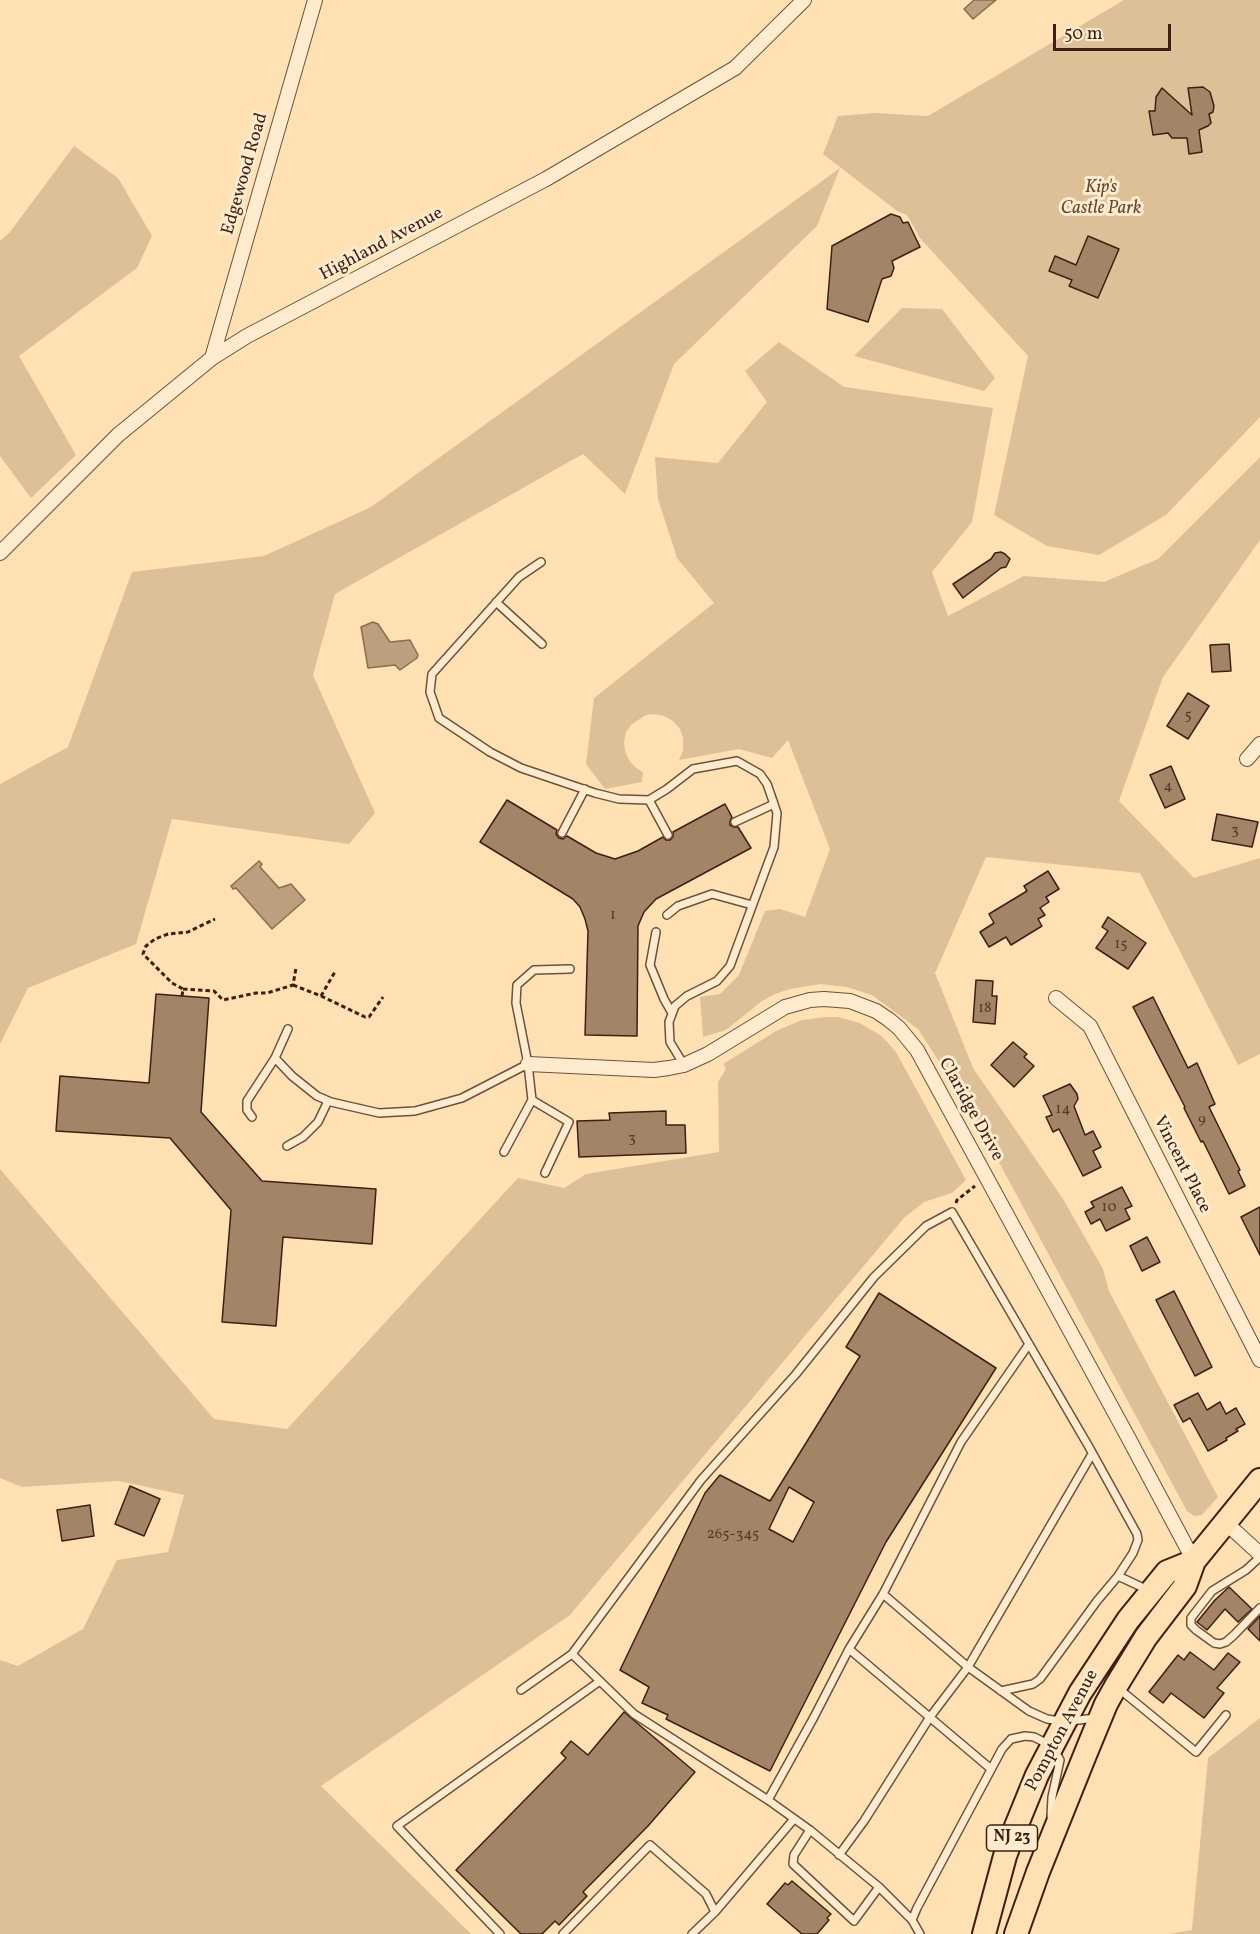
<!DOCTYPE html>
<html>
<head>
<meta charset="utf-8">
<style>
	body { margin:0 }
	#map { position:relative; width:1260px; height:1934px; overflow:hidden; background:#ffe1b3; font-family:Vollkorn,serif }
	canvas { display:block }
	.scale { position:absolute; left:1053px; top:24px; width:118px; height:27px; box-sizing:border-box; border:3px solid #3f1f13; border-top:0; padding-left:8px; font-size:18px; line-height:21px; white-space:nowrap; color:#3f1f13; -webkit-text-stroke:4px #ffecce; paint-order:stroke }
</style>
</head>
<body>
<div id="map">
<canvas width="1260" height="1934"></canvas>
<div class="scale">50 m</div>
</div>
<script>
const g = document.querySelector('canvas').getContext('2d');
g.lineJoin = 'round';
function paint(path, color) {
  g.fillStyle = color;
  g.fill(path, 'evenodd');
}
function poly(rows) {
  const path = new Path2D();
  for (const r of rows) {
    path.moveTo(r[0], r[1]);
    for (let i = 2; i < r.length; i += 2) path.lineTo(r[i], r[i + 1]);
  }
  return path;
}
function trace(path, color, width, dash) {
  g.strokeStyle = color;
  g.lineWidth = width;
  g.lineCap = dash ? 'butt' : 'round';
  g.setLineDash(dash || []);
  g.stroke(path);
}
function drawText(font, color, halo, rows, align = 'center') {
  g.font = font + ' Vollkorn,serif';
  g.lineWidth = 6;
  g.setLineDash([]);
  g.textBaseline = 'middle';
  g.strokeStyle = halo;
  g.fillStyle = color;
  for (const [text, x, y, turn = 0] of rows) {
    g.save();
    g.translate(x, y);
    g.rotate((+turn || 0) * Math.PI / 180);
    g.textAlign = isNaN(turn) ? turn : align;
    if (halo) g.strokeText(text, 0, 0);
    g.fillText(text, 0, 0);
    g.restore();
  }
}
paint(poly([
	[1124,0,1260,0,1260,417,1166,515,1099,555,1047,546,994,515,1028,356,920,238,907,215,897,211,823,154,838,116,875,113,928,116],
	[74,146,118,178,152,236,137,268,19,356,76,455,31,498,0,456,0,241,10,232],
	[840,168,817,226,674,364,625,494,583,454,335,594,313,675,375,813,349,844,172,819,136,944,28,988,0,1044,0,784,68,747,132,572,264,556,371,507],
	[902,308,942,309,995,378,984,391,854,356],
	[779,342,844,387,993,408,972,522,932,572,948,616,1024,576,1104,582,1158,559,1260,457,1260,540,1163,677,1119,801,1194,878,1260,858,1260,1054,1238,1065,1140,873,986,857,935,973,973,1068,1063,1199,1103,1269,1109,1291,1218,1497,1202,1515,1194,1516,1187,1511,974,1116,918,1029,872,995,847,987,820,984,790,989,775,994,762,1001,726,1030,703,1037,700,997,720,994,739,975,765,911,780,909,805,917,830,849,788,740,772,758,739,749,679,760,683,751,683,738,680,729,673,721,664,716,654,714,646,715,632,724,626,732,624,742,625,751,629,760,636,768,643,772,642,782,605,789,586,764,594,698,714,603,677,558,658,499,655,457,718,463,767,402,745,371],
	[826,1017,838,1017,860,1023,880,1035,888,1043,896,1052,966,1180,952,1193,924,1202,904,1218,570,1615,321,1786,471,1934,0,1934,0,1660,18,1666,83,1629,117,1560,168,1552,184,1495,119,1481,22,1487,0,1478,0,1169,214,1419,287,1429,518,1178,564,1188,586,1174,719,1152,718,1082,726,1069,723,1064,778,1030,802,1020],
	[1260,1718,1260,1934,1169,1934,1192,1930,1208,1758]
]), '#dec098');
const water = poly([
	[974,0,996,0,973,19,964,9,974,0],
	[373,622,378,624,390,642,410,640,418,655,417,658,400,670,395,665,368,668,361,627,373,622],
	[259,861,262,864,260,867,279,888,291,884,305,900,272,929,236,888,233,889,231,886,259,861]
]);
paint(water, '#be9f7d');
trace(water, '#8b6c53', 1.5);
const building = poly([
	[1203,87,1210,92,1214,106,1213,112,1209,114,1211,123,1208,126,1199,130,1202,152,1189,154,1187,138,1172,138,1168,133,1153,135,1149,111,1155,111,1156,97,1162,88,1192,115,1188,88,1203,87],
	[891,214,900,217,903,223,908,222,920,247,892,261,894,268,891,276,882,279,868,322,827,309,832,246,891,214],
	[1088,236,1119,249,1098,298,1069,286,1072,280,1049,271,1055,256,1076,265,1088,236],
	[1001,552,1005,554,1010,559,1006,567,1001,568,963,598,953,584,991,559,995,553,1001,552],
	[1229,644,1231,671,1212,672,1210,645,1229,644],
	[1188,693,1209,706,1188,739,1167,726,1188,693],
	[1171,766,1185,799,1165,808,1150,775,1171,766],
	[507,800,557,830,556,834,559,838,563,839,567,836,596,853,615,859,638,851,663,837,666,840,670,840,673,837,673,832,725,804,732,817,730,821,730,825,734,827,738,827,751,848,656,899,644,912,638,926,637,1036,585,1035,588,931,585,919,580,907,573,899,480,842,507,800],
	[1217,814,1258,822,1252,847,1212,840,1217,814],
	[1048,871,1059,889,1046,897,1049,902,1040,908,1045,915,1038,919,1042,926,1011,945,1006,937,989,947,980,932,994,923,989,914,1027,891,1024,886,1048,871],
	[1108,917,1146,943,1128,969,1096,948,1108,931,1102,927,1108,917],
	[976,980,993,981,992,996,997,996,995,1024,973,1022,976,980],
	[156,994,209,998,201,1112,262,1181,376,1189,372,1244,283,1237,276,1326,222,1322,231,1210,170,1138,56,1131,60,1076,149,1083,156,994],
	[1153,997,1188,1068,1197,1063,1215,1104,1209,1107,1240,1170,1238,1171,1245,1186,1229,1194,1203,1141,1201,1142,1184,1108,1185,1107,1133,1007,1153,997],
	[1013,1042,1027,1054,1024,1057,1034,1066,1014,1087,991,1065,1013,1042],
	[1070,1084,1077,1094,1078,1099,1074,1106,1085,1135,1093,1131,1101,1147,1093,1151,1101,1167,1083,1176,1059,1129,1053,1132,1046,1117,1052,1115,1043,1096,1070,1084],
	[666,1111,666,1125,685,1125,686,1153,579,1157,577,1121,610,1120,609,1113,666,1111],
	[1122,1187,1132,1206,1125,1209,1130,1219,1106,1231,1100,1219,1091,1224,1085,1212,1094,1207,1091,1202,1122,1187],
	[1260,1207,1260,1255,1241,1217,1260,1207],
	[1147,1237,1160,1262,1142,1271,1130,1246,1147,1237],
	[1174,1291,1212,1367,1195,1376,1156,1300,1174,1291],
	[879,1293,996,1368,886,1542,770,1771,666,1719,668,1715,642,1703,649,1687,620,1670,705,1493,720,1475,770,1501,860,1356,846,1347,879,1293],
	[789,1487,814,1502,793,1542,769,1529,789,1487],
	[1198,1393,1207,1410,1220,1402,1226,1414,1236,1408,1245,1424,1236,1429,1238,1431,1226,1438,1227,1440,1208,1451,1190,1418,1183,1422,1174,1405,1198,1393],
	[130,1486,160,1499,144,1536,115,1524,130,1486],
	[90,1505,94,1536,62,1541,57,1510,90,1505],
	[1229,1587,1252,1609,1238,1622,1225,1609,1207,1630,1197,1622,1215,1600,1229,1587],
	[1260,1616,1260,1641,1248,1629,1260,1616],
	[1190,1652,1214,1670,1228,1653,1240,1662,1217,1688,1224,1693,1204,1718,1171,1693,1163,1703,1149,1692,1178,1655,1184,1660,1190,1652],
	[624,1712,695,1772,648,1826,583,1892,587,1896,559,1925,555,1921,542,1934,521,1934,456,1870,566,1758,561,1753,571,1741,588,1755,624,1712],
	[792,1881,831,1914,827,1918,829,1920,817,1934,802,1934,767,1904,785,1883,788,1885,792,1881]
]);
paint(building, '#a38466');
trace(building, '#3f1f13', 1.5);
const service = poly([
	[541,562,519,577,432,674,430,692,439,718,490,752,521,768,595,793,619,799,649,800,667,789,693,769,737,761,760,774,767,784,774,804,777,813,774,847,730,966,717,981,687,996,675,1006,669,1022,670,1042,684,1065],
	[496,602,542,644],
	[649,800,668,835],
	[735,822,774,804],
	[562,833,585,789],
	[667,915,678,906,712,894,752,905],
	[656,932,650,965,664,999,672,1013],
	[288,1029,275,1058,292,1076,317,1096,331,1102,379,1113,415,1111,462,1098,528,1064],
	[532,1100,569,1122,545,1173],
	[252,1117,247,1110,247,1101,275,1058],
	[287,1146,303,1137,318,1122,328,1101],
	[504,1152,532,1100,528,1064,516,1003,517,985,534,970,570,969],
	[1260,1557,1246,1570,1212,1591,1191,1618,1191,1625,1196,1630,1214,1643,1220,1644,1226,1642,1234,1635,1260,1608],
	[1118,1576,1148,1590],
	[883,1594,968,1667,1029,1711,1047,1719,1060,1721],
	[849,1649,991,1769],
	[1118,1688,1196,1752,1226,1715],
	[521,1690,572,1654],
	[1071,1721,1095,1718],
	[768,1800,814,1717,849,1649,883,1594,961,1442,1029,1344],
	[810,1830,794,1855,793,1864,854,1921,879,1887],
	[839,1855,864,1821,930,1717,968,1667,1092,1454],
	[912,1920,879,1887,810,1830,768,1800,634,1714,572,1654,701,1480,796,1374,874,1277,926,1226,952,1212,1089,1447,1137,1534,1138,1540,1133,1553,1118,1576,1097,1601,1040,1679,1033,1684,1001,1691],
	[500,1934,397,1826,600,1681],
	[563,1934,650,1845,706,1894,715,1912],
	[692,1934,715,1912,794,1819],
	[920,1934,912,1920,917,1908,1002,1749,1011,1739,1025,1736,1034,1737,1052,1746,1060,1760,1052,1797,1051,1816]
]);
const minor = poly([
	[212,358,315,0],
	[0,553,118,435,212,358,247,336,546,179,735,68,804,0],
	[1247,759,1260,744],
	[1056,998,1090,1026,1260,1360],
	[528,1064,654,1070,669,1068,684,1065,708,1054,785,1007,810,1000,824,999,850,1001,876,1011,888,1019,899,1028,917,1050,1129,1439,1194,1561],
	[1226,1523,1260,1554]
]);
const primary = poly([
	[984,1934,1005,1856,1015,1829,1037,1775,1080,1693,1128,1620,1167,1572,1194,1561],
	[1016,1934,1038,1872,1085,1755,1106,1704,1116,1686,1146,1637,1185,1586,1194,1561,1260,1480]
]);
trace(service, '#6f503b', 10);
trace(minor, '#6f503b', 16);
trace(primary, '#3f1f13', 26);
trace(poly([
	[293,985,321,996,336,970],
	[183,989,214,991,223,1000,256,993,267,993,293,985,296,968],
	[182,996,183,989,172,983,143,954,146,946,155,939,168,934,188,932,215,919],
	[321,996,365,1017,369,1017,383,997],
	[956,1203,957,1200,975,1186]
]), '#3f1f13', 3, [4.5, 3]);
trace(service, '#ffecce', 7);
trace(minor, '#ffecce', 14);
trace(primary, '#ffe1b3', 22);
drawText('15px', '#583828', null, [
	["5",1188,716],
	["4",1168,787],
	["3",1235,831],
	["1",613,916],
	["15",1121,945],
	["18",985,1009],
	["14",1063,1110],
	["9",1202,1120],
	["3",632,1139],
	["10",1109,1208],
	["265-345",733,1535]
]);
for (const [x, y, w] of [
	[1012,1838,51]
]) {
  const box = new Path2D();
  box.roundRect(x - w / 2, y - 13, w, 26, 4.5);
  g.fillStyle = '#ffecce';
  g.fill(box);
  trace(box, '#3f1f13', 1.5);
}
drawText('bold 16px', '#3f1f13', null, [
	["NJ 23",1012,1838]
]);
drawText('18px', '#3f1f13', '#ffecce', [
	["Edgewood Road",246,174,-74],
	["Highland Avenue",382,245,-28],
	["Claridge Drive",970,1110,61],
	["Vincent Place",1181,1165,63],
	["Pompton Avenue",1063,1731,-62]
]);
drawText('italic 18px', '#674734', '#ffecce', [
	["Kip's",1101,189],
	["Castle Park",1101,210]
]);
</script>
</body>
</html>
